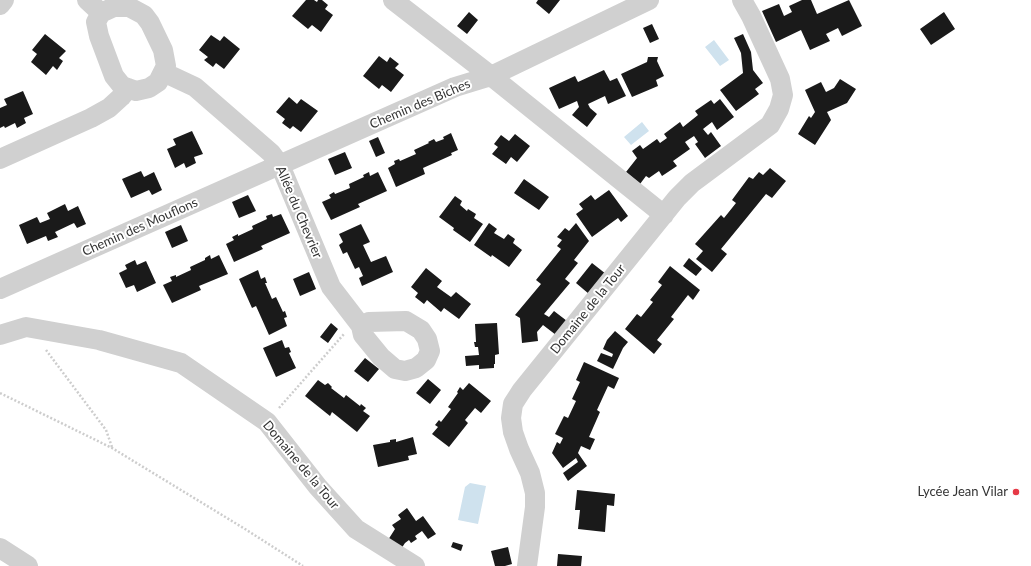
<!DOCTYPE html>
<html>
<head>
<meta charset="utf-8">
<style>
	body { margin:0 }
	canvas { display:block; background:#fff }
</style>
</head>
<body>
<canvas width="1031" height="566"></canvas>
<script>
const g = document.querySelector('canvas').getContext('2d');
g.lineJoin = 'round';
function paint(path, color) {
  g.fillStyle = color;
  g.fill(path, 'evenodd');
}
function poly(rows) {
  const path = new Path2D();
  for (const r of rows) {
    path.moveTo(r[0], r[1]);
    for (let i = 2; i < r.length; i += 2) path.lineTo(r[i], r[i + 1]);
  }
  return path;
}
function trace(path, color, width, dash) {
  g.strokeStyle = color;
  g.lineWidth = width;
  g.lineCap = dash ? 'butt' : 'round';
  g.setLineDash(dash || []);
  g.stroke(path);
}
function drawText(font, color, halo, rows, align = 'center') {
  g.font = font + ' Lato,sans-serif';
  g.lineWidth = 4;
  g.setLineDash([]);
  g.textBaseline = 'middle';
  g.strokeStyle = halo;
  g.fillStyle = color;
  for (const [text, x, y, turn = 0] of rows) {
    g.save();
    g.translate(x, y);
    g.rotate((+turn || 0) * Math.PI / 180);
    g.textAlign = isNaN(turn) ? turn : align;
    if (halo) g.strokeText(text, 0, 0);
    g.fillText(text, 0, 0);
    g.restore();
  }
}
paint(poly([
	[714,40,729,60,720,66,705,47],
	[642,122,649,131,631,145,624,137],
	[470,483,486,486,478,524,458,520,465,487]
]), '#cfe2ee');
paint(poly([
	[306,0,314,0,317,2,318,0,322,0,328,5,325,9,333,15,321,32,312,25,308,29,292,16],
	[538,0,560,0,549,14,536,3],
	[802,0,811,0,817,14,849,0,862,26,842,36,838,28,826,34,830,41,810,50,801,30,776,42,762,11,779,4,784,16,792,12,789,6],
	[469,12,478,20,467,34,457,26],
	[944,12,955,29,931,45,920,29],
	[652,24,659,39,650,43,643,28],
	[45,34,66,51,59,58,63,61,57,70,53,66,46,75,31,62,37,54,32,50],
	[743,34,751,52,753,70,763,83,755,89,759,94,736,111,720,90,743,73,741,53,734,38],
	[211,35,220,41,224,36,240,49,224,69,216,63,213,67,204,60,208,57,199,50],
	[379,56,387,62,390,57,399,64,395,68,404,75,391,92,382,85,379,89,363,76],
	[648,57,658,57,657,61,664,76,656,80,658,86,632,97,621,74,647,62],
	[604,70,610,81,617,78,626,96,608,104,605,96,588,104,590,108,597,114,587,127,572,115,579,107,577,101,559,109,549,88,575,76,578,82],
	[840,79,856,89,847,103,827,112,831,120,815,145,798,134,809,116,811,118,815,112,805,90,821,82,826,92,834,88],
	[23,91,33,114,24,118,26,123,17,128,15,123,5,128,4,126,0,128,0,108,7,105,4,99],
	[289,97,297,104,301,99,318,111,301,132,293,126,290,129,282,123,285,119,276,112],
	[720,99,734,117,717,130,712,122,703,129,708,135,711,132,721,146,705,158,695,144,698,142,694,136,685,142,690,149,673,161,677,166,662,176,659,171,649,178,646,176,640,184,626,172,637,158,632,151,640,145,643,149,657,139,660,143,667,138,664,134,680,122,683,127,698,115,695,111,711,100,714,104],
	[192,131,203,154,194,157,196,163,186,168,184,163,175,168,167,149,176,145,173,139],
	[451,133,458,150,451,153,452,155,423,168,425,174,396,187,388,168,395,164,394,161,399,159,400,161,416,154,414,150,429,143,428,142,434,139,436,142,444,139,443,137],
	[515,134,530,146,517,162,511,157,506,164,492,154,498,147,494,144,501,135,509,141],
	[378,137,385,153,376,157,369,141],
	[345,152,352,168,335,175,328,159],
	[770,168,786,181,772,198,766,194,744,221,721,249,727,254,712,272,696,259,703,251,695,244,721,215,724,218,736,203,732,200,749,177,753,179,759,172,763,175],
	[141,171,144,177,154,172,162,190,152,195,149,190,131,198,122,179],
	[369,172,370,176,378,172,387,191,358,204,360,207,331,220,322,202,331,198,329,195,334,192,335,194,350,188,349,184,364,177,363,175],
	[524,179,549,197,539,210,514,193],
	[609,190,628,216,621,222,618,218,592,237,576,214,583,209,579,204,591,195,595,200],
	[248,195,256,211,239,218,232,202],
	[455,196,462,201,460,205,467,211,468,209,476,214,474,218,483,224,470,242,453,230,454,228,439,217],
	[65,204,68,211,78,206,86,224,77,228,74,223,55,232,58,237,48,241,46,236,27,244,19,225,37,217,40,223,50,219,47,213],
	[272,214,273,217,281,214,290,233,261,246,263,249,234,262,226,244,234,240,232,237,238,234,238,236,253,229,252,226,267,219,266,216],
	[489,223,497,229,494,233,504,239,508,234,515,239,513,243,522,250,509,267,492,255,491,257,474,245],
	[576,223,589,241,574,260,578,263,565,279,570,283,544,314,549,317,554,311,567,321,556,335,543,325,537,332,538,341,522,343,520,318,515,315,541,284,536,280,561,249,557,246,562,240,557,237,565,228,569,231],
	[361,224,370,242,363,245,371,262,386,256,393,272,362,286,359,278,363,276,359,267,355,269,347,252,343,254,339,245,343,242,339,234],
	[181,225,188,241,172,248,165,232],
	[210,255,211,259,219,255,228,274,199,286,201,290,172,303,163,285,172,281,170,277,176,275,176,277,191,270,190,267,205,260,205,258],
	[689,258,702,269,696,276,683,266],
	[135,260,137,265,146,261,156,283,137,292,134,285,126,288,119,273,127,269,125,265],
	[592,263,606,274,589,294,576,283],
	[670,266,700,290,693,300,688,295,671,317,674,319,657,340,662,344,654,354,625,329,637,314,641,317,653,302,650,300,662,285,658,282],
	[426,268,442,281,437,287,451,297,456,292,471,304,459,319,444,308,441,312,427,300,424,304,415,297,418,293,411,287],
	[258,270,261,279,265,277,267,283,265,283,272,299,276,297,283,312,285,311,287,317,284,318,287,326,269,335,256,306,252,308,239,279],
	[309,272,316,289,300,296,293,279],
	[331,323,338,329,328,343,320,337],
	[497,323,499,354,495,355,495,364,494,364,494,368,479,369,479,365,466,366,465,356,479,355,478,347,475,347,474,342,476,342,475,324],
	[615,331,628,342,623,348,613,369,597,361,601,353,612,357,613,354,603,349,607,340],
	[282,340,285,348,289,347,291,352,289,353,296,368,276,377,263,348],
	[365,358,379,369,368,382,354,371],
	[584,362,619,378,614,389,608,386,597,410,600,412,589,437,595,439,590,450,581,446,578,453,587,466,568,481,563,473,578,462,576,458,563,468,552,453,557,442,560,444,563,438,555,434,564,416,568,418,576,401,572,399,580,382,576,380],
	[428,379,441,390,430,404,416,393],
	[318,380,325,385,328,383,332,387,331,388,344,398,346,395,360,406,361,404,366,408,363,411,370,416,357,432,332,412,330,416,305,396],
	[469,383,491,401,481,413,475,408,465,420,468,423,449,447,432,434,438,427,435,425,439,420,441,422,451,409,448,407,458,393,457,392,460,387,463,390],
	[413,437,417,454,408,456,409,460,378,467,373,445,390,442,390,440,396,439,396,442],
	[577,490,615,494,614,506,607,505,605,532,578,529,580,510,575,510],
	[407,508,416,521,423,516,436,534,428,539,422,531,415,536,417,539,411,543,409,540,405,543,401,549,388,540,395,529,392,525,401,519,398,515],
	[453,542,463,545,461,551,451,547],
	[508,547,512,564,505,566,495,566,491,551],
	[558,554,582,556,581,566,557,566]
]), '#1a1a1a');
trace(poly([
	[46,350,106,430,112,447],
	[0,393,112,448,245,529,303,566],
	[279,408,344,334]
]), '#cdcdcd', 2.5, [2, 2]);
trace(poly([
	[87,0,101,13],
	[649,0,491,76,664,215],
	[0,5,4,0],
	[114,7,129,7,144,15,150,23,163,50,166,66,158,82,149,88,136,91,122,86,114,76,99,36,96,22,101,13,114,7],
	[163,72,195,87,271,153,280,165,331,287,361,326,363,335,381,357,395,369,405,371,416,368,426,360,430,351,427,339,421,330,406,321,369,322,361,326],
	[0,159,91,118,109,108,121,97,128,88],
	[0,289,455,87,491,76,393,0],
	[0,335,26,327,99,340,181,363,267,422,318,487,356,529,415,566],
	[0,548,28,566],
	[527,566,535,507,535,493,530,473,519,449,513,432,511,418,513,404,522,390,677,198,692,183,770,125,779,109,783,95,780,79,751,16,742,0]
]), '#d0d0d0', 20);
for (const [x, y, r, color] of [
	[1016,492,4,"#e63946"]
]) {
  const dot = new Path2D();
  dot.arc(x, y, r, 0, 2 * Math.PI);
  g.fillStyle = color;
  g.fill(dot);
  trace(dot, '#fff', 1.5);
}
drawText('13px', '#333', '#fff', [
	["Chemin des Biches",420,104,-23],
	["Allée du Chevrier",299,212,67],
	["Chemin des Mouflons",140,227,-24],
	["Domaine de la Tour",588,309,-51],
	["Domaine de la Tour",301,465,50]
]);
drawText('13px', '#333', '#fff', [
	["Lycée Jean Vilar",1008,492]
], 'right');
</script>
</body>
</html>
